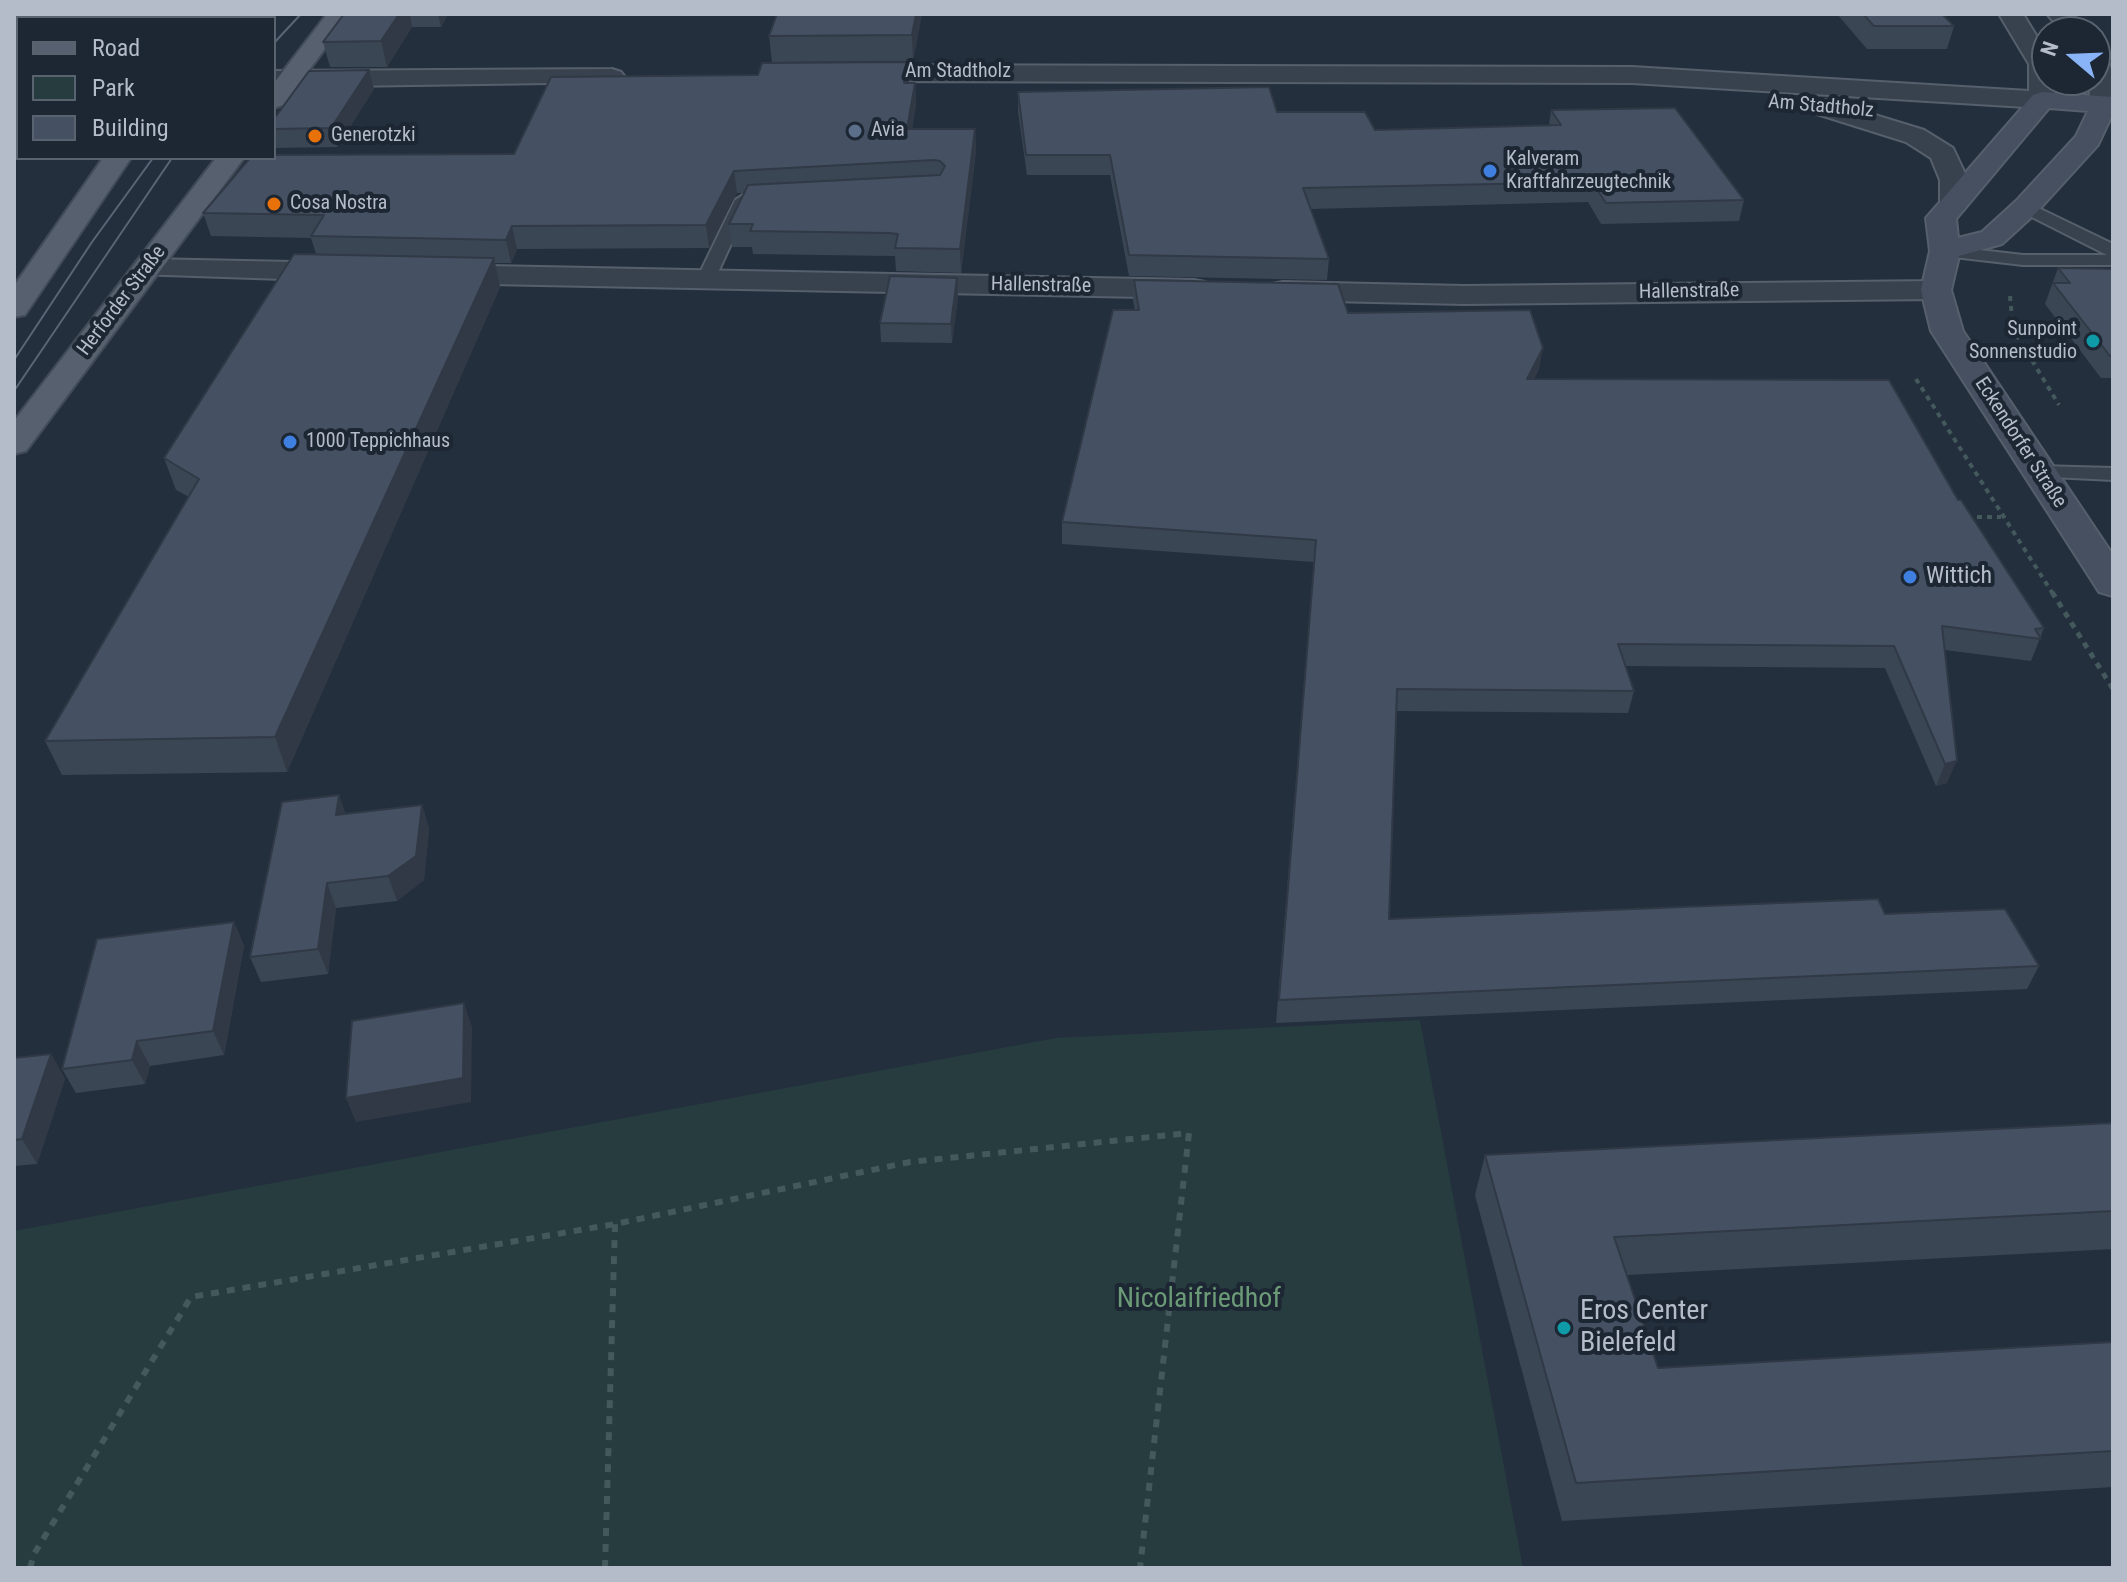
<!DOCTYPE html>
<html>
<head>
<meta charset="utf-8">
<style>
	body { margin:0 }
	#map { position:relative; width:2127px; height:1582px; overflow:hidden; background:#242f3e; font-family:"Roboto Condensed",sans-serif }
	canvas { display:block }
	.frame { position:absolute; inset:0; border:16px solid #b4bcc9; pointer-events:none }
	.legend { position:absolute; left:16px; top:16px; width:260px; height:144px; box-sizing:border-box; background:#1d2633; border:2px solid #59626f; margin:0; padding:10px 14px; list-style:none; font-size:24px; color:#b4bcc9 }
	.legend li { display:flex; align-items:center; gap:16px; height:40px }
	.legend b { width:40px; border:2px solid #59626f }
	.north { position:absolute; left:2031px; top:16px; width:80px; height:80px; box-sizing:border-box; background:#1d2633; border:2px solid #59626f; border-radius:50%; rotate:289deg; font-size:22px; font-weight:700; line-height:32px; text-align:center; color:#b4bcc9 }
	.north::after { content:''; display:block; margin:auto; width:28px; height:36px; background:#8ab4f8; clip-path:polygon(50% 0,100% 100%,50% 72%,0 100%) }
</style>
</head>
<body>
<div id="map">
<canvas width="2127" height="1582"></canvas>
<div class="frame"></div>
<ul class="legend">
<li><b style="height:10px;background:#56606e"></b>Road</li>
<li><b style="height:22px;background:#263c3f"></b>Park</li>
<li><b style="height:22px;background:#455162"></b>Building</li>
</ul>
<div class="north">N</div>
</div>
<script>
const g = document.querySelector('canvas').getContext('2d');
g.lineJoin = 'round';
function paint(path, color) {
  g.fillStyle = color;
  g.fill(path, 'evenodd');
}
function poly(rows) {
  const path = new Path2D();
  for (const r of rows) {
    path.moveTo(r[0], r[1]);
    for (let i = 2; i < r.length; i += 2) path.lineTo(r[i], r[i + 1]);
  }
  return path;
}
function trace(path, color, width, dash) {
  g.strokeStyle = color;
  g.lineWidth = width;
  g.lineCap = dash ? 'butt' : 'round';
  g.setLineDash(dash || []);
  g.stroke(path);
}
function drawText(font, color, halo, rows, align = 'center') {
  g.font = font + ' "Roboto Condensed",sans-serif';
  g.lineWidth = 8;
  g.setLineDash([]);
  g.textBaseline = 'middle';
  g.strokeStyle = halo;
  g.fillStyle = color;
  for (const [text, x, y, turn = 0] of rows) {
    g.save();
    g.translate(x, y);
    g.rotate((+turn || 0) * Math.PI / 180);
    g.textAlign = isNaN(turn) ? turn : align;
    if (halo) g.strokeText(text, 0, 0);
    g.fillText(text, 0, 0);
    g.restore();
  }
}
paint(poly([
	[1420,1020,1523,1568,14,1568,14,1231,1056,1038]
]), '#263c3f');
const service = poly([
	[743,195,754,196,756,200,749,205,715,279,712,283,700,283,697,279,735,200,743,195],
	[2026,202,2113,244,2113,265,2023,265,1945,256,1936,251,1945,246,2023,255,2107,255,2020,211,2018,207,2020,203,2026,202],
	[2038,466,2113,468,2113,480,2031,476,2027,472,2031,468,2038,466]
]);
const minor = poly([
	[147,259,342,263,353,266,357,272,353,278,342,281,136,274,132,268,136,262,147,259],
	[439,265,1194,280,1205,282,1209,289,1205,296,1194,298,439,283,428,280,424,274,428,268,439,265],
	[1936,281,1947,283,1951,290,1947,297,1936,299,1464,304,1283,300,1272,298,1268,291,1272,284,1283,282,1464,286,1936,281]
]);
const tertiary = poly([
	[1999,14,2023,14,2047,53,2047,80,2054,80,2055,100,2051,105,2042,108,1632,83,848,81,839,78,835,73,839,68,848,65,1632,67,2029,91,2029,64,1999,14],
	[2047,14,2072,14,2088,32,2063,32,2047,14],
	[2095,52,2104,54,2113,72,2113,110,2104,112,2095,110,2091,104,2088,80,2095,80,2095,52],
	[612,69,621,72,625,77,621,82,274,87,274,71,612,69],
	[14,94,18,94,18,110,14,110,14,94],
	[1826,100,1924,130,1953,148,1968,180,1968,203,1964,209,1954,212,1944,209,1940,203,1940,180,1931,158,1906,142,1817,114,1813,108,1817,102,1826,100]
]);
const secondary = poly([
	[2042,92,2113,97,2113,113,2098,145,2036,213,2002,244,1959,256,1951,290,1963,331,2113,555,2113,596,2099,592,2094,584,1931,331,1921,290,1930,251,1926,218,2033,95,2042,92],
	[2049,108,2088,111,2076,136,2016,201,1982,232,1958,238,1956,219,2049,108]
]);
const primary = poly([
	[222,14,247,14,244,18,219,18,222,14],
	[327,14,351,14,283,105,274,108,274,83,327,14],
	[103,158,131,158,25,315,14,317,14,286,103,158],
	[216,158,244,158,26,451,14,454,14,421,216,158]
]);
trace(service, '#565f6c', 4);
trace(minor, '#565f6c', 4);
trace(tertiary, '#565f6c', 4);
trace(secondary, '#565f6c', 4);
trace(primary, '#414a57', 4);
trace(poly([
	[2010,296,2013,329,2059,405],
	[1916,379,2053,594],
	[1967,517,2001,517]
]), '#44595c', 4, [5, 5]);
trace(poly([
	[2052,592,2113,689]
]), '#44595c', 5, [6, 6]);
trace(poly([
	[30,1568,34,1554,191,1297,615,1224,910,1162,1189,1133,1140,1568],
	[605,1568,615,1224]
]), '#44595c', 6, [8, 8]);
paint(service, '#38414e');
paint(minor, '#38414e');
paint(tertiary, '#38414e');
paint(secondary, '#465061');
paint(primary, '#56606e');
trace(poly([
	[266,18,270,14],
	[274,43,301,14],
	[14,360,92,242,153,158],
	[14,391,172,158]
]), '#5a6575', 2);
paint(poly([
	[14,14,137,14,133,18,18,18,18,70,14,70],
	[344,14,448,14,441,27,412,27,387,67,330,67,323,42],
	[777,14,922,14,913,61,772,62,769,36],
	[1837,14,1942,14,1954,26,1947,49,1867,49],
	[908,62,909,83,915,83,916,104,912,129,975,129,976,151,961,273,896,271,895,256,891,256,753,254,752,247,732,247,729,224,745,193,737,193,709,248,517,249,511,263,495,263,500,287,287,772,62,775,45,741,189,497,176,490,164,458,316,254,311,238,211,236,203,213,514,154,758,75],
	[369,70,374,89,337,147,274,148,274,119],
	[1018,92,1277,112,1375,130,1549,125,1551,110,1744,200,1739,221,1601,224,1588,202,1311,209,1329,259,1327,280,1129,276,1110,175,1027,175,1018,112],
	[2058,268,2113,269,2113,378,2101,378,2045,304],
	[957,278,958,297,952,343,881,342,880,323],
	[1134,280,1348,313,1539,369,1534,379,1958,500,2044,628,2031,661,1945,650,1947,783,1936,786,1885,668,1625,666,1634,691,1628,713,1396,711,1389,919,1885,914,2039,966,2027,989,1276,1023,1314,562,1062,544,1062,522,1135,310,1133,300],
	[422,805,429,829,424,880,397,901,336,908,328,974,261,982,250,957,346,814],
	[234,922,244,946,224,1055,150,1066,145,1084,76,1093,62,1069],
	[51,1054,65,1079,37,1164,14,1166,14,1058],
	[2113,1123,2113,1249,1627,1275,1658,1368,2113,1342,2113,1487,1562,1521,1475,1195,1485,1155]
]), '#3b4654');
paint(poly([
	[103,14,137,14,133,18,99,18],
	[399,14,410,14,412,27,387,67,381,41],
	[438,14,448,14,441,27],
	[916,14,922,14,913,61,912,35],
	[18,41,18,56,14,45],
	[908,62,909,83,904,83],
	[369,70,374,89,337,147,331,128],
	[915,83,916,104,909,150,907,129],
	[975,129,976,151,961,273,960,249],
	[734,171,737,193,709,248,706,225],
	[512,226,517,249,511,263,506,240],
	[494,258,500,287,287,772,275,737],
	[957,278,958,297,952,343,951,324],
	[1543,348,1539,369,1523,400,1527,379],
	[1957,761,1947,783,1936,786,1945,764],
	[339,795,348,820,336,815],
	[422,805,429,829,424,880,397,901,388,876],
	[327,883,336,908,328,974,318,949],
	[234,922,244,946,224,1055,213,1031],
	[464,1003,472,1027,471,1102,356,1122,346,1098],
	[137,1041,150,1066,145,1084,132,1060],
	[51,1054,65,1079,37,1164,22,1139]
]), '#303945');
const building = poly([
	[14,14,103,14,99,18,18,18,18,41,14,45,14,14],
	[344,14,399,14,381,41,323,42,344,14],
	[777,14,916,14,912,35,769,36,777,14],
	[1863,14,1942,14,1954,26,1874,26,1863,14],
	[908,62,904,83,915,83,907,129,975,129,960,249,895,248,898,234,889,233,750,231,753,224,729,224,748,185,940,175,945,166,940,161,934,160,734,171,706,225,512,226,506,240,311,236,324,215,203,213,250,158,274,158,274,155,514,154,551,77,758,75,762,63,908,62],
	[369,70,331,128,274,129,274,119,309,71,369,70],
	[1269,87,1277,112,1365,112,1375,130,1561,125,1551,110,1675,108,1744,200,1606,203,1592,182,1303,188,1329,259,1129,255,1110,155,1026,155,1018,92,1269,87],
	[294,254,494,258,275,737,45,741,199,479,164,458,294,254],
	[2058,268,2113,269,2113,356,2110,356,2053,283,2070,283,2058,268],
	[890,276,957,278,951,324,880,323,890,276],
	[1134,280,1338,284,1348,313,1530,310,1543,348,1527,379,1889,380,1958,500,1961,500,2044,628,2035,629,2041,639,1942,626,1957,761,1945,764,1894,646,1618,644,1634,691,1397,689,1389,919,1878,899,1885,914,2005,909,2039,966,1279,1000,1316,540,1062,522,1113,310,1139,310,1134,280],
	[339,795,336,815,422,805,416,856,388,876,327,883,318,949,250,957,282,802,339,795],
	[234,922,213,1031,137,1041,132,1060,62,1069,97,939,234,922],
	[464,1003,463,1078,346,1098,352,1021,464,1003],
	[51,1054,22,1139,14,1140,14,1058,51,1054],
	[2113,1123,2113,1211,1614,1237,1658,1368,2113,1342,2113,1451,1576,1483,1485,1155,2113,1123]
]);
paint(building, '#455162');
trace(building, '#303945', 2);
for (const [x, y, r, color] of [
	[855,131,8,"#5c6f8a"],
	[315,136,8,"#e8710a"],
	[1490,171,8,"#3f7fe0"],
	[274,204,8,"#e8710a"],
	[2093,341,8,"#0f9aa8"],
	[290,442,8,"#3f7fe0"],
	[1910,577,8,"#3f7fe0"],
	[1564,1328,8,"#0f9aa8"]
]) {
  const dot = new Path2D();
  dot.arc(x, y, r, 0, 2 * Math.PI);
  g.fillStyle = color;
  g.fill(dot);
  trace(dot, '#1d2633', 3);
}
drawText('20px', '#b4bcc9', '#1d2633', [
	["Am Stadtholz",958,72],
	["Am Stadtholz",1821,107,5],
	["Hallenstraße",1041,286,1],
	["Hallenstraße",1689,292,-1],
	["Herforder Straße",122,301,-53],
	["Eckendorfer Straße",2020,443,57]
]);
drawText('20px', '#b4bcc9', '#1d2633', [
	["Avia",871,131],
	["Generotzki",331,136],
	["Kalveram",1506,160],
	["Kraftfahrzeugtechnik",1506,183],
	["Cosa Nostra",290,204],
	["Sunpoint",2077,330,"right"],
	["Sonnenstudio",2077,353,"right"],
	["1000 Teppichhaus",306,442]
], 'left');
drawText('24px', '#b4bcc9', '#1d2633', [
	["Wittich",1926,577]
], 'left');
drawText('28px', '#6b9a76', '#1d2633', [
	["Nicolaifriedhof",1199,1300]
]);
drawText('28px', '#b4bcc9', '#1d2633', [
	["Eros Center",1580,1312],
	["Bielefeld",1580,1344]
], 'left');
</script>
</body>
</html>
